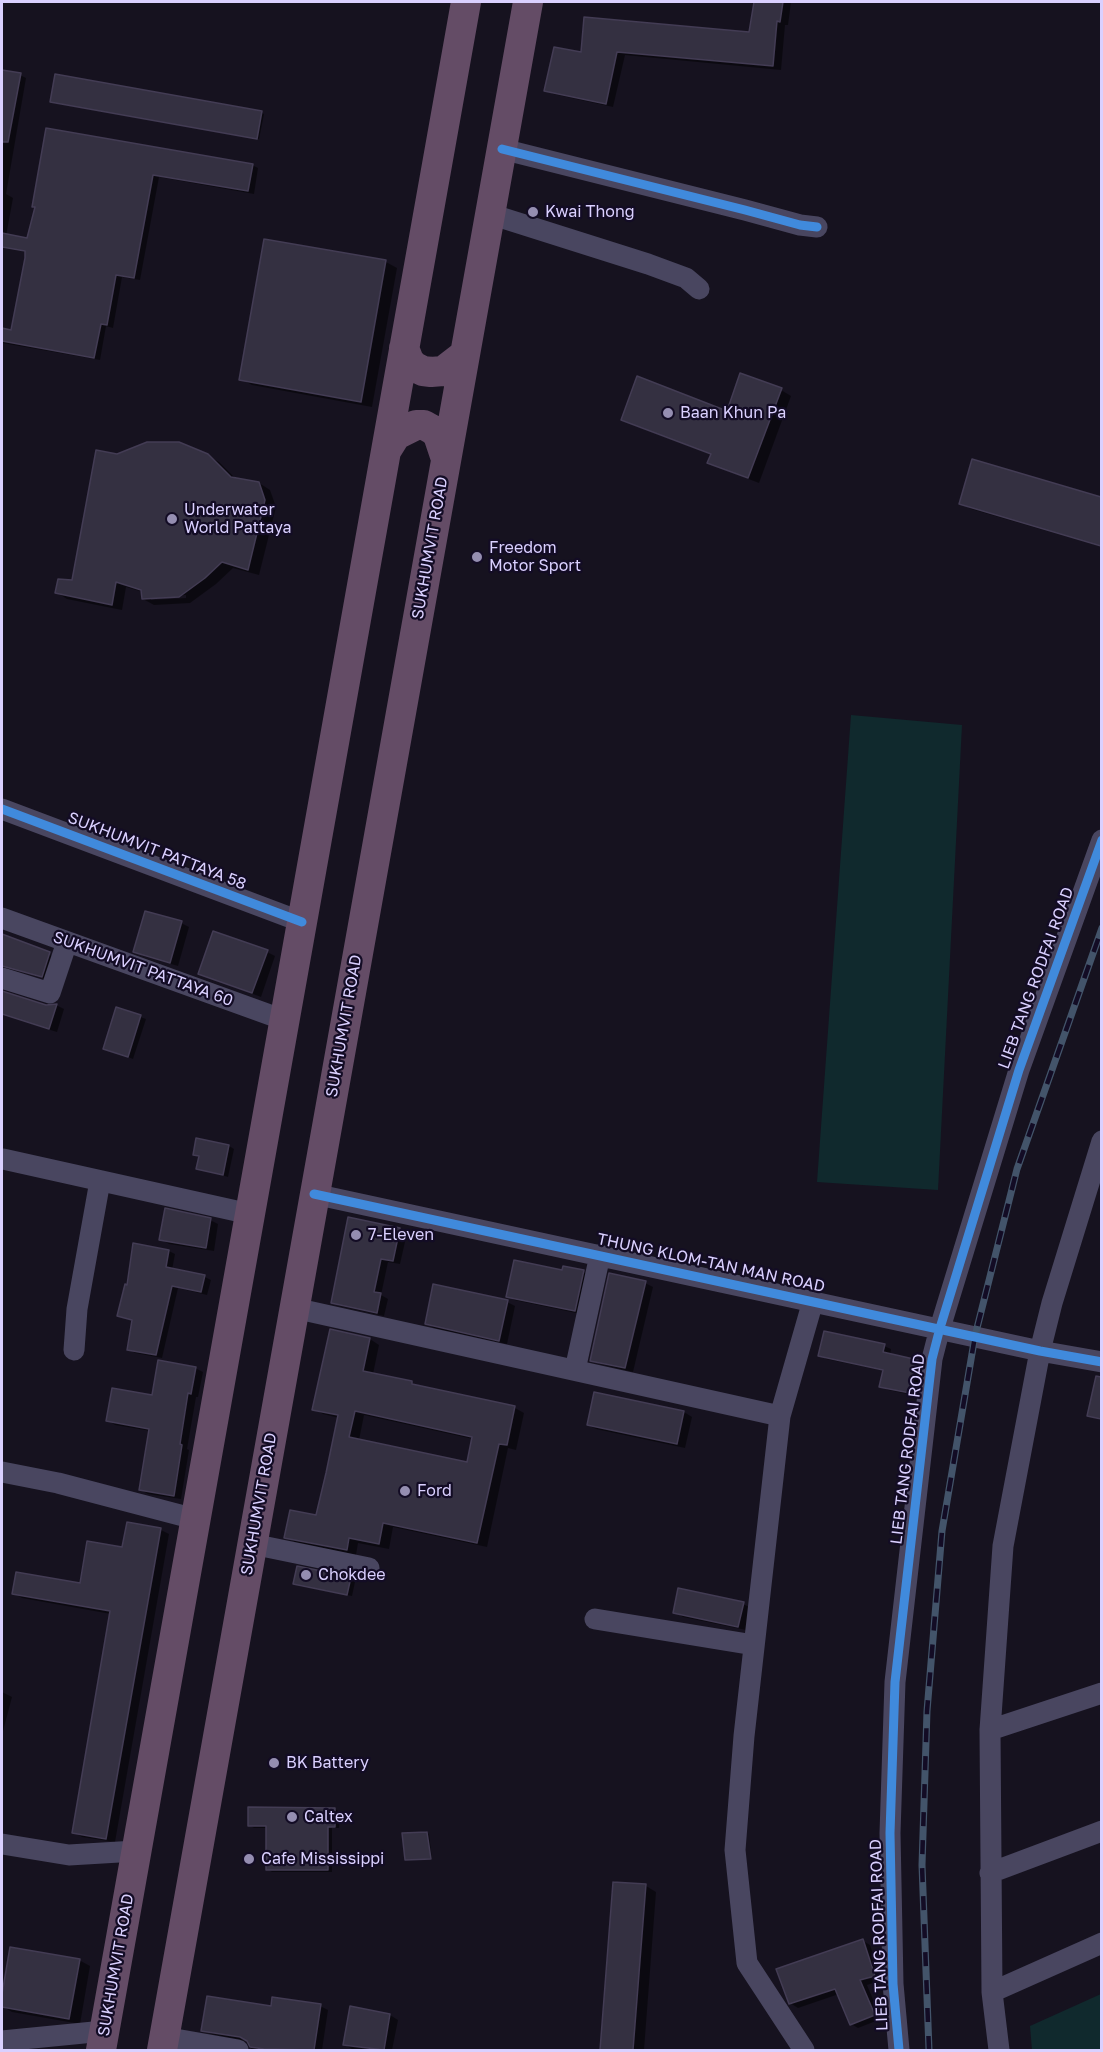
<!DOCTYPE html>
<html>
<head>
<meta charset="utf-8">
<style>
	body { margin:0 }
	#map { position:relative; width:1103px; height:2052px; overflow:hidden; background:#16121f; font-family:"Golos Text",sans-serif }
	canvas { display:block }
	.frame { position:absolute; inset:0; border:3px solid #dad0ff; pointer-events:none }
</style>
</head>
<body>
<div id="map">
<canvas width="1103" height="2052"></canvas>
<div class="frame"></div>
</div>
<script>
const g = document.querySelector('canvas').getContext('2d');
g.lineJoin = 'round';
function paint(path, color) {
  g.fillStyle = color;
  g.fill(path, 'evenodd');
}
function poly(rows) {
  const path = new Path2D();
  for (const r of rows) {
    path.moveTo(r[0], r[1]);
    for (let i = 2; i < r.length; i += 2) path.lineTo(r[i], r[i + 1]);
  }
  return path;
}
function trace(path, color, width, dash) {
  g.strokeStyle = color;
  g.lineWidth = width;
  g.lineCap = dash ? 'butt' : 'round';
  g.setLineDash(dash || []);
  g.stroke(path);
}
function drawText(font, color, halo, rows, align = 'center') {
  g.font = font + ' "Golos Text",sans-serif';
  g.lineWidth = 4.5;
  g.setLineDash([]);
  g.textBaseline = 'middle';
  g.strokeStyle = halo;
  g.fillStyle = color;
  for (const [text, x, y, turn = 0] of rows) {
    g.save();
    g.translate(x, y);
    g.rotate((+turn || 0) * Math.PI / 180);
    g.textAlign = isNaN(turn) ? turn : align;
    if (halo) g.strokeText(text, 0, 0);
    g.fillText(text, 0, 0);
    g.restore();
  }
}
paint(poly([
	[851,715,962,725,938,1190,817,1182],
	[1101,1994,1101,2050,1032,2050,1030,2026]
]), '#10292d');
paint(poly([
	[755,2,791,2,788,25,785,25,781,70,625,55,613,107,553,94,546,90,582,54,751,34],
	[2,71,20,75,26,78,6,194,13,198,6,236,28,239,36,208,47,129,252,165,258,168,254,194,159,177,140,280,122,277,113,328,106,326,100,360,2,343,2,329,13,331,26,252,2,248],
	[56,76,262,113,264,114,259,139,53,103,51,102],
	[265,240,386,262,397,268,372,407,252,385,241,379],
	[781,390,791,396,759,483,720,468,709,462,712,455,633,425,623,419,728,413],
	[117,455,208,456,219,462,236,479,259,483,270,490,276,507,259,575,233,568,216,584,190,603,154,605,143,599,143,592,126,587,122,610,67,599,56,592,74,582],
	[186,595,186,598,151,600,151,597],
	[973,461,1102,499,1102,547,971,509,961,503],
	[181,923,189,927,178,966,143,956,135,951],
	[2,935,57,958,50,980,9,969,2,973],
	[267,952,275,956,261,997,200,974],
	[2,993,46,1007,56,1005,64,1009,57,1032,2,1015],
	[117,1009,146,1019,133,1059,105,1048],
	[197,1140,229,1146,234,1149,228,1177,198,1168,200,1158,194,1154],
	[349,1219,400,1229,407,1233,400,1264,388,1262,381,1295,388,1299,384,1316,339,1306,332,1302],
	[210,1220,218,1224,214,1251,169,1244,161,1239],
	[169,1251,175,1254,172,1270,205,1277,211,1280,207,1295,178,1288,162,1358,135,1353,129,1349,133,1321,119,1316],
	[583,1272,590,1275,581,1314,514,1300,508,1296],
	[645,1283,653,1287,633,1372,600,1364,592,1360],
	[507,1302,515,1306,507,1344,434,1328,426,1323],
	[370,1339,379,1345,373,1374,412,1383,419,1387,515,1408,524,1413,516,1450,508,1448,487,1547,393,1527,389,1549,358,1543,356,1555,295,1542,286,1537,318,1517,339,1418,323,1414,314,1409],
	[364,1415,473,1439,468,1463,359,1440],
	[884,1346,891,1349,890,1355,917,1361,924,1365,917,1396,888,1390,881,1386,884,1371,826,1359,820,1355],
	[195,1368,203,1372,198,1397,196,1397,187,1449,189,1450,181,1499,148,1494,140,1489,151,1431,115,1425,108,1420,154,1397],
	[1098,1376,1102,1377,1102,1421,1089,1415],
	[595,1393,684,1412,692,1417,685,1448,596,1429,588,1425],
	[161,1530,169,1534,115,1842,82,1837,74,1832,111,1614,22,1598,14,1593,81,1585,124,1549],
	[350,1579,355,1582,352,1596,299,1586,295,1583],
	[743,1604,751,1608,746,1630,683,1617,675,1612],
	[2,1692,12,1697,2,1735],
	[335,1809,340,1812,339,1828,332,1828,332,1872,272,1872,268,1869,268,1828,254,1828,249,1825],
	[427,1833,429,1834,432,1860,407,1859],
	[615,1883,646,1886,656,1892,644,2050,602,2050],
	[863,1941,870,1945,882,1980,867,1985,881,2019,858,2028,851,2024,839,1994,798,2008,790,2003],
	[11,1948,79,1960,90,1966,80,2024,12,2012,2,2006],
	[320,2006,328,2010,322,2050,252,2050,248,2041,211,2034,203,2030],
	[351,2008,390,2015,398,2020,392,2050,363,2050,352,2049,344,2044]
]), '#0007');
const building = poly([
	[754,2,783,2,780,22,777,21,773,66,617,52,606,104,544,91,554,47,581,52,584,17,749,32,754,2],
	[2,70,21,73,8,142,2,142,2,70],
	[55,74,262,111,257,139,50,102,55,74],
	[46,128,253,164,248,191,153,175,134,278,116,275,107,325,101,324,94,358,2,341,2,328,11,330,25,258,25,251,2,247,2,233,27,238,35,207,32,207,46,128],
	[264,239,386,260,361,402,239,380,264,239],
	[740,373,782,388,748,478,707,463,711,454,621,420,637,376,727,411,740,373],
	[147,442,179,442,208,454,231,477,259,482,265,500,248,570,222,562,205,578,179,597,142,599,141,590,116,582,112,605,55,593,58,579,72,580,96,450,117,454,147,442],
	[972,459,1101,497,1101,546,959,504,972,459],
	[145,911,182,921,170,963,133,952,145,911],
	[213,931,268,950,252,993,198,974,213,931],
	[2,934,50,952,42,977,2,966,2,934],
	[2,991,46,1005,57,1004,49,1029,2,1014,2,991],
	[116,1007,141,1015,128,1057,103,1049,116,1007],
	[196,1138,229,1145,223,1175,196,1169,199,1156,193,1155,196,1138],
	[165,1208,211,1218,206,1248,159,1240,165,1208],
	[348,1217,400,1228,393,1261,381,1259,374,1292,381,1293,377,1313,331,1303,348,1217],
	[133,1243,169,1250,166,1267,205,1275,201,1292,172,1286,156,1355,127,1350,132,1320,117,1316,125,1284,127,1285,133,1243],
	[514,1260,562,1270,563,1266,584,1270,575,1311,506,1297,514,1260],
	[609,1273,646,1281,625,1368,590,1361,609,1273],
	[433,1284,508,1300,499,1341,425,1324,433,1284],
	[330,1329,370,1338,363,1371,412,1381,412,1384,515,1406,507,1445,499,1444,477,1543,383,1523,379,1544,349,1538,347,1550,284,1538,290,1510,316,1515,326,1473,338,1415,312,1410,330,1329],
	[355,1411,472,1437,467,1462,349,1437,355,1411],
	[824,1331,885,1344,883,1352,918,1360,910,1393,879,1387,883,1370,818,1356,824,1331],
	[158,1360,196,1367,191,1394,188,1393,180,1444,182,1445,174,1496,139,1490,149,1429,106,1421,112,1388,152,1395,158,1360],
	[1096,1376,1101,1377,1101,1419,1087,1416,1096,1376],
	[594,1392,684,1411,677,1444,587,1425,594,1392],
	[127,1522,161,1528,106,1839,72,1833,110,1611,12,1594,16,1572,80,1583,87,1541,122,1547,127,1522],
	[297,1566,351,1577,347,1595,293,1584,297,1566],
	[678,1588,744,1602,738,1627,673,1613,678,1588],
	[248,1807,335,1808,335,1827,328,1827,328,1870,266,1870,266,1826,248,1826,248,1807],
	[427,1832,431,1859,405,1860,402,1833,427,1832],
	[613,1882,646,1884,633,2050,600,2050,613,1882],
	[863,1939,875,1976,860,1980,875,2015,850,2025,835,1989,789,2004,776,1969,863,1939],
	[10,1947,80,1959,69,2019,2,2007,2,1994,10,1947],
	[207,1996,271,2006,272,1997,321,2004,314,2050,264,2049,250,2047,247,2041,240,2037,201,2031,207,1996],
	[350,2006,390,2014,384,2050,343,2045,350,2006]
]);
paint(building, '#343041');
trace(building, '#433c54', 1.5);
trace(poly([
	[502,149,745,210,800,225,817,227],
	[490,214,648,264,686,278,699,289],
	[2,809,302,922],
	[2,918,284,1020],
	[2,978,50,993,67,942],
	[3,1159,250,1214],
	[314,1194,1040,1351,1102,1362],
	[294,1308,780,1416],
	[74,1350,77,1309,100,1181],
	[575,1370,600,1255],
	[2,1472,58,1483,195,1519],
	[252,1544,369,1568],
	[595,1619,754,1645],
	[990,1730,1102,1693],
	[2,1844,69,1855,136,1851],
	[990,1873,1102,1831],
	[992,1992,1102,1943],
	[164,2037,238,2050],
	[2,2041,104,2031],
	[804,2050,747,1963,735,1850,744,1736,780,1416,813,1301],
	[899,2050,893,1984,890,1833,895,1682,932,1359,940,1328,1019,1070,1102,840],
	[999,2050,992,1992,990,1730,1003,1546,1040,1351,1052,1303,1102,1141]
]), '#494660', 21);
trace(poly([
	[404,348,409,361,415,367,423,371,431,372,443,371,465,354],
	[386,451,396,435,416,425,424,425,433,430,438,435,446,459],
	[101,2050,466,2],
	[162,2050,528,2]
]), '#644c66', 30);
const rail = poly([
	[929,2050,922,1865,927,1711,942,1531,975,1336,1017,1169,1102,928]
]);
trace(rail, '#43546a', 7);
trace(rail, '#130c25', 4.5, [14]);
trace(poly([
	[502,149,745,210,800,225,817,227],
	[2,809,302,922],
	[314,1194,1040,1351,1102,1362],
	[899,2050,893,1984,890,1833,895,1682,932,1359,940,1328,1019,1070,1102,840]
]), '#408adc', 9);
for (const [x, y, r, color] of [
	[533,212,6,"#958eb1"],
	[668,413,6,"#958eb1"],
	[172,519,6,"#958eb1"],
	[477,557,6,"#958eb1"],
	[356,1235,6,"#958eb1"],
	[405,1491,6,"#958eb1"],
	[306,1575,6,"#958eb1"],
	[274,1763,6,"#958eb1"],
	[292,1817,6,"#958eb1"],
	[249,1859,6,"#958eb1"]
]) {
  const dot = new Path2D();
  dot.arc(x, y, r, 0, 2 * Math.PI);
  g.fillStyle = color;
  g.fill(dot);
  trace(dot, '#130c25', 2);
}
drawText('16px', '#dad0ff', '#130c25', [
	["Kwai Thong",545,212],
	["Baan Khun Pa",680,413],
	["Underwater",184,510],
	["World Pattaya",184,528],
	["Freedom",489,548],
	["Motor Sport",489,566],
	["7-Eleven",368,1235],
	["Ford",417,1491],
	["Chokdee",318,1575],
	["BK Battery",286,1763],
	["Caltex",304,1817],
	["Cafe Mississippi",261,1859]
], 'left');
drawText('16px', '#dad0ff', '#130c25', [
	["SUKHUMVIT ROAD",430,548,-80],
	["SUKHUMVIT PATTAYA 58",157,851,21],
	["SUKHUMVIT PATTAYA 60",143,969,20],
	["LIEB TANG RODFAI ROAD",1036,978,-70],
	["SUKHUMVIT ROAD",344,1026,-80],
	["THUNG KLOM-TAN MAN ROAD",711,1263,12],
	["LIEB TANG RODFAI ROAD",908,1449,-83],
	["SUKHUMVIT ROAD",259,1504,-80],
	["LIEB TANG RODFAI ROAD",879,1935,-92],
	["SUKHUMVIT ROAD",116,1965,-80]
]);
</script>
</body>
</html>
